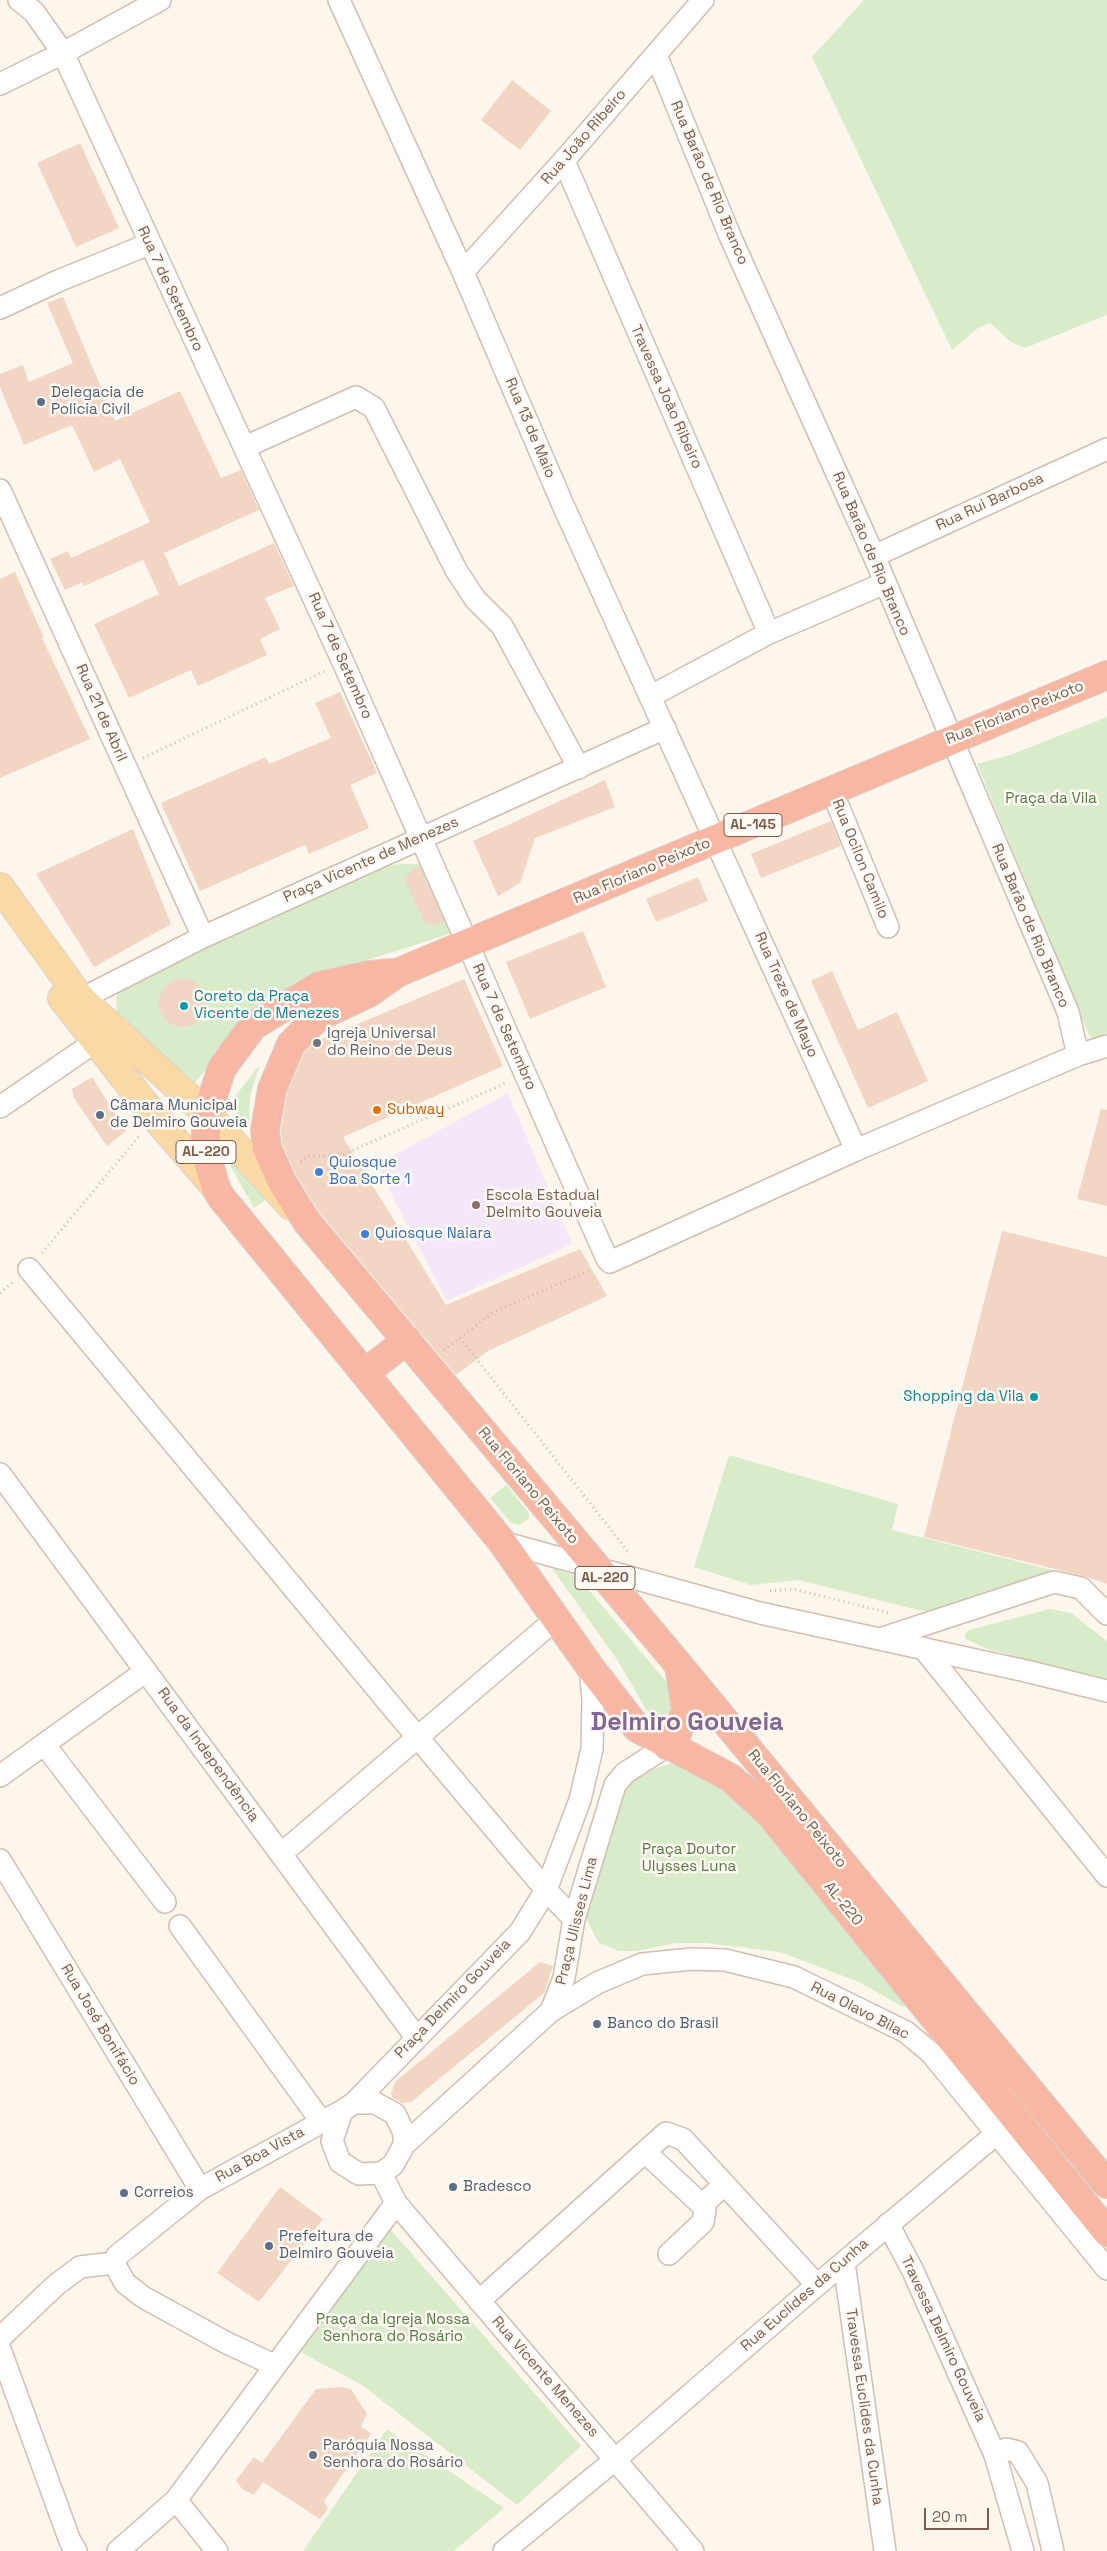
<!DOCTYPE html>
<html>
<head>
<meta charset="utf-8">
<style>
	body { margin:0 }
	#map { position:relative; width:1107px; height:2551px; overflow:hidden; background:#fdf6ec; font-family:"Space Grotesk",sans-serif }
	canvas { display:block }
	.scale { position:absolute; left:924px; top:2508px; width:65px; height:22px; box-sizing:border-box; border:2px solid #7a5c4d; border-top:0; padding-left:6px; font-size:15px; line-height:18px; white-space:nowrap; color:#7a5c4d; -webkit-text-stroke:4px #fffaf3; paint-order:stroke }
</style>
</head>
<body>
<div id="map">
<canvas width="1107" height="2551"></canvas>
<div class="scale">20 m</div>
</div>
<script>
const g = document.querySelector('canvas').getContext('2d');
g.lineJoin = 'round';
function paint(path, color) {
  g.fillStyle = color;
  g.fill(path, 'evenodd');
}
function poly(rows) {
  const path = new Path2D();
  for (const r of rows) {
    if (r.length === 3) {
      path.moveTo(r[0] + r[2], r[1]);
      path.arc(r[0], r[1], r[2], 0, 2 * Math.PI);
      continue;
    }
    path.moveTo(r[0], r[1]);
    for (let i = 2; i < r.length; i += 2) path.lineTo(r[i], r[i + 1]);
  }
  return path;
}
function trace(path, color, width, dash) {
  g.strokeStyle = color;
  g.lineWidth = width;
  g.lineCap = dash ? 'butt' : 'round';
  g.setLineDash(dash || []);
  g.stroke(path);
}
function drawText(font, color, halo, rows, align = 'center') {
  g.font = font + ' "Space Grotesk",sans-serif';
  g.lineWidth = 5;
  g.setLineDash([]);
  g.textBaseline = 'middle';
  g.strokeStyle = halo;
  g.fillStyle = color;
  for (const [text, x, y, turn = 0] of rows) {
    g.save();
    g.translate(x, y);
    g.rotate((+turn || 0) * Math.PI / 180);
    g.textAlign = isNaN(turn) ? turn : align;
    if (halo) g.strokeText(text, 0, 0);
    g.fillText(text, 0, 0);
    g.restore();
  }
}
paint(poly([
	[508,1093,572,1244,447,1301,376,1165]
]), '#f3e8fa');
paint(poly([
	[864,0,1107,0,1107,315,1025,348,1011,342,990,323,978,328,952,350,812,57],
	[1107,717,1107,1033,1094,1040,1089,1035,977,764,1010,755],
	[400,864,428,864,454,925,449,934,349,966,247,1017,195,1083,116,1019,117,989,371,868],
	[260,1064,250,1096,249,1129,231,1106,237,1094],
	[225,1144,269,1197,254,1208,231,1167],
	[729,1455,898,1504,892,1530,1060,1572,930,1613,799,1580,751,1585,694,1567],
	[506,1485,529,1513,529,1518,520,1525,511,1523,490,1498],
	[551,1567,578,1577,674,1691,673,1709,670,1713,655,1717,647,1711,618,1661],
	[1050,1609,1071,1613,1107,1641,1107,1681,988,1649,965,1639,965,1634,969,1630],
	[673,1763,736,1789,911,2002,903,2007,859,1982,780,1952,705,1943,676,1943,637,1951,618,1951,598,1942,587,1920,587,1908,614,1804,630,1782,643,1772],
	[389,2228,581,2446,517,2505,362,2385,297,2350],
	[387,2429,504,2508,454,2551,303,2551]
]), '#d8ecc9');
paint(poly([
	[512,80,551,111,520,150,481,120],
	[80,143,119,228,76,247,37,163],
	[63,297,115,421,180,391,221,478,241,470,259,510,164,553,179,586,274,543,294,586,265,598,280,629,260,639,267,655,198,686,191,670,129,698,94,624,159,594,143,560,84,586,82,582,65,590,50,559,68,551,71,558,150,522,120,459,94,472,72,425,24,445,0,387,0,374,23,365,29,382,73,363,47,303],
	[15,572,44,638,42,638,90,739,0,778,0,579],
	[340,692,377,773,350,785,369,828,309,854,305,845,200,891,161,803,266,757,269,764,331,738,315,703],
	[605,780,615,807,535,838,520,883,498,896,473,841],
	[831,821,841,846,761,878,751,854],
	[133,829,171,924,94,967,36,874],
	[417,867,420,867,444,921,437,925,425,923,405,880,411,870],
	[698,877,708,901,656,922,646,899],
	[583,931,606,987,530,1019,506,962],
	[832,971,858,1030,897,1012,928,1081,868,1108,811,981],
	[183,1003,24],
	[464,979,503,1066,343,1137,446,1305,580,1249,607,1296,488,1351,456,1375,320,1213,296,1175,282,1144,281,1130,287,1093,304,1053,315,1042],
	[92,1077,126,1131,107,1146,74,1098,72,1089],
	[1101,1109,1107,1110,1107,1206,1077,1199],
	[1002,1231,1107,1257,1107,1584,1084,1576,924,1537],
	[540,1962,553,1966,544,1993,411,2102,402,2103,393,2098,391,2094,395,2082],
	[280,2187,323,2219,259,2302,217,2273],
	[341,2387,351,2389,367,2414,361,2426,371,2434,324,2501,328,2509,320,2519,263,2482,254,2495,242,2489,236,2480,254,2457,262,2463,316,2389]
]), '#f3d5c3');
const minor = poly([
	[19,0,34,12,63,53,343,662,607,1259,610,1262,856,1150,1078,1055,1107,1046],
	[339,0,463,272,563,505,856,1150],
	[656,55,730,236,874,556,1068,1012,1078,1055],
	[0,84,63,53,160,0],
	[564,161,769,633],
	[463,272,567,157,703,0],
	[0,308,58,281,149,244],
	[245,447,356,397,374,408,456,570,475,599,502,626,579,768],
	[0,490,203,937],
	[874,556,1107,449],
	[651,696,769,633,885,583],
	[832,791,888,927],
	[81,999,203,937,665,728],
	[0,1107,95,1042],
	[29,1269,393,1708,546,1890,574,1919],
	[0,1474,416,2037],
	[502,1542,760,1613,1026,1671,1107,1691],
	[880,1639,1054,1582,1081,1588,1107,1614],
	[923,1648,1107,1876],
	[44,1744,165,1902],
	[0,1776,146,1671],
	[281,1854,556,1619],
	[0,1860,200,2189],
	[180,1926,321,2121],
	[551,2011,597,1983,642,1964,692,1959,725,1960,794,1977,906,2032,931,2053,1107,2269],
	[354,2103,520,1932,546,1890,580,1800,592,1749,593,1700,590,1667],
	[354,2103,375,2103,395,2114,404,2133,404,2145,393,2165,381,2173,359,2174,340,2162,332,2141,342,2111,354,2103],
	[404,2145,551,2011,564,1978,574,1919,615,1785,625,1773,667,1746],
	[645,2152,702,2205,724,2185],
	[396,2203,693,2551],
	[888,2224,913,2271,995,2455],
	[669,2254,703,2222,705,2210,702,2205],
	[114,2263,117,2256,200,2189,342,2111],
	[114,2263,125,2283,143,2297,225,2342,274,2365],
	[844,2263,885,2551],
	[479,2301,666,2133,683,2139,817,2285],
	[0,2338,56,2285,80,2267,114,2263],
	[0,2349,70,2541,76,2551],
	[176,2500,217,2551],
	[118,2551,176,2500,396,2203,381,2173],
	[504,2551,616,2459,817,2285,996,2134],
	[1023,2551,995,2455,1006,2449,1018,2452,1037,2483,1053,2551]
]);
const major = poly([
	[0,887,81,999,207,1114,291,1206],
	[62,998,155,1117,216,1188]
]);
const highway = poly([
	[1107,675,397,973,369,993,318,1017,291,1044,272,1089,265,1130,267,1148,282,1182,307,1222,678,1664,1107,2184],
	[391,973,370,975,319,986,253,1026,222,1068,207,1114,205,1150,216,1188,221,1197,502,1542,590,1667,637,1728,731,1778,770,1814,1107,2232],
	[365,1373,407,1340],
	[667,1746,676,1736,686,1710,679,1666]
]);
trace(minor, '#d1beb0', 24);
trace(major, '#dad1cd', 30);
trace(highway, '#dad1cd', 30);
trace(poly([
	[143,758,325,671],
	[301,1162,307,1156,342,1155,506,1083],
	[42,1253,140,1135],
	[0,1293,13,1282],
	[460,1338,630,1554],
	[444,1350,495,1311,589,1271],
	[770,1591,793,1589,890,1613]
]), '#d9b8a5', 3, [1, 4]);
trace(minor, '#fff', 21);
trace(major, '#fbd9a5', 28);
trace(highway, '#f7b7a3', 28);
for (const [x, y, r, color] of [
	[41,402,5,"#5c6f8a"],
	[184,1006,5,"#0f9aa8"],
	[317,1043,5,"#6b7280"],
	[377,1110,5,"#e8710a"],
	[100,1115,5,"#5c6f8a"],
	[319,1172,5,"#3f7fe0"],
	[476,1205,5,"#8d6e63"],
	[365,1234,5,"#3f7fe0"],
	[1034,1397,5,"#0f9aa8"],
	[597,2024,5,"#5c6f8a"],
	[453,2187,5,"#5c6f8a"],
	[124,2193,5,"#5c6f8a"],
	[269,2246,5,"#5c6f8a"],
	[313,2455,5,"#6b7280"]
]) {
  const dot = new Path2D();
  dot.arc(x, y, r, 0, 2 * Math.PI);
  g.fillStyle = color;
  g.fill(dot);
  trace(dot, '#fffaf3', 2);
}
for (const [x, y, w] of [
	[753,825,58],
	[206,1152,60],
	[605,1578,60]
]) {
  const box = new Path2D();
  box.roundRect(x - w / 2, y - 11.5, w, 23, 4);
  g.fillStyle = '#fffaf3';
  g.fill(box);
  trace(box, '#7a5c4d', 1);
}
drawText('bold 14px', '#7a5c4d', null, [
	["AL-145",753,825],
	["AL-220",206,1152],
	["AL-220",605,1578]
]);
drawText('15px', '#7a5c4d', '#fffaf3', [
	["Rua João Ribeiro",584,137,-49],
	["Rua Barão de Rio Branco",709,183,67],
	["Rua 7 de Setembro",170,289,65],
	["Travessa João Ribeiro",666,397,66],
	["Rua 13 de Maio",530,428,67],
	["Rua Rui Barbosa",990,502,-25],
	["Rua Barão de Rio Branco",871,554,67],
	["Rua 7 de Setembro",340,656,66],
	["Rua 21 de Abril",101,713,66],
	["Rua Floriano Peixoto",1015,713,-22],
	["Rua Ocilon Camilo",860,859,68],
	["Praça Vicente de Menezes",371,860,-24],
	["Rua Floriano Peixoto",642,871,-23],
	["Rua Barão de Rio Branco",1030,926,67],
	["Rua Treze de Mayo",786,995,66],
	["Rua 7 de Setembro",504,1027,66],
	["Rua Floriano Peixoto",528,1486,50],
	["Rua da Independência",208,1755,54],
	["Rua Floriano Peixoto",797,1809,51],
	["AL-220",843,1904,51],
	["Praça Ulisses Lima",577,1921,-76],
	["Praça Delmiro Gouveia",453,1999,-46],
	["Rua Olavo Bilac",860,2011,27],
	["Rua José Bonifácio",100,2025,59],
	["Rua Boa Vista",260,2155,-29],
	["Rua Euclides da Cunha",805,2295,-41],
	["Travessa Delmiro Gouveia",943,2339,65],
	["Rua Vicente Menezes",545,2377,49],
	["Travessa Euclides da Cunha",864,2407,82]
]);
drawText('15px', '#4e5e75', '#fffaf3', [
	["Delegacia de",51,393],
	["Policia Civil",51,410],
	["Câmara Municipal",110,1106],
	["de Delmiro Gouveia",110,1123],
	["Banco do Brasil",607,2024],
	["Bradesco",463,2187],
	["Correios",134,2193],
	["Prefeitura de",279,2237],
	["Delmiro Gouveia",279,2254]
], 'left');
drawText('15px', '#537a41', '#fffaf3', [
	["Praça da Vila",1051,799],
	["Praça Doutor",689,1850],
	["Ulysses Luna",689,1867],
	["Praça da Igreja Nossa",393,2320],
	["Senhora do Rosário",393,2337]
]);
drawText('15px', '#0d838f', '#fffaf3', [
	["Coreto da Praça",194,997],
	["Vicente de Menezes",194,1014],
	["Shopping da Vila",1024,1397,"right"]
], 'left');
drawText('15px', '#5b616d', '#fffaf3', [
	["Igreja Universal",327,1034],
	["do Reino de Deus",327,1051],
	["Paróquia Nossa",323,2446],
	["Senhora do Rosário",323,2463]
], 'left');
drawText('15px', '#c56008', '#fffaf3', [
	["Subway",387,1110]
], 'left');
drawText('15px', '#366cbe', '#fffaf3', [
	["Quiosque",329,1163],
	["Boa Sorte 1",329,1180],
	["Quiosque Naiara",375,1234]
], 'left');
drawText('15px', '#785e54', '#fffaf3', [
	["Escola Estadual",486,1196],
	["Delmito Gouveia",486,1213]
], 'left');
drawText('bold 25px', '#846695', '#fffaf3', [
	["Delmiro Gouveia",687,1723]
]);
</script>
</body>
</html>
